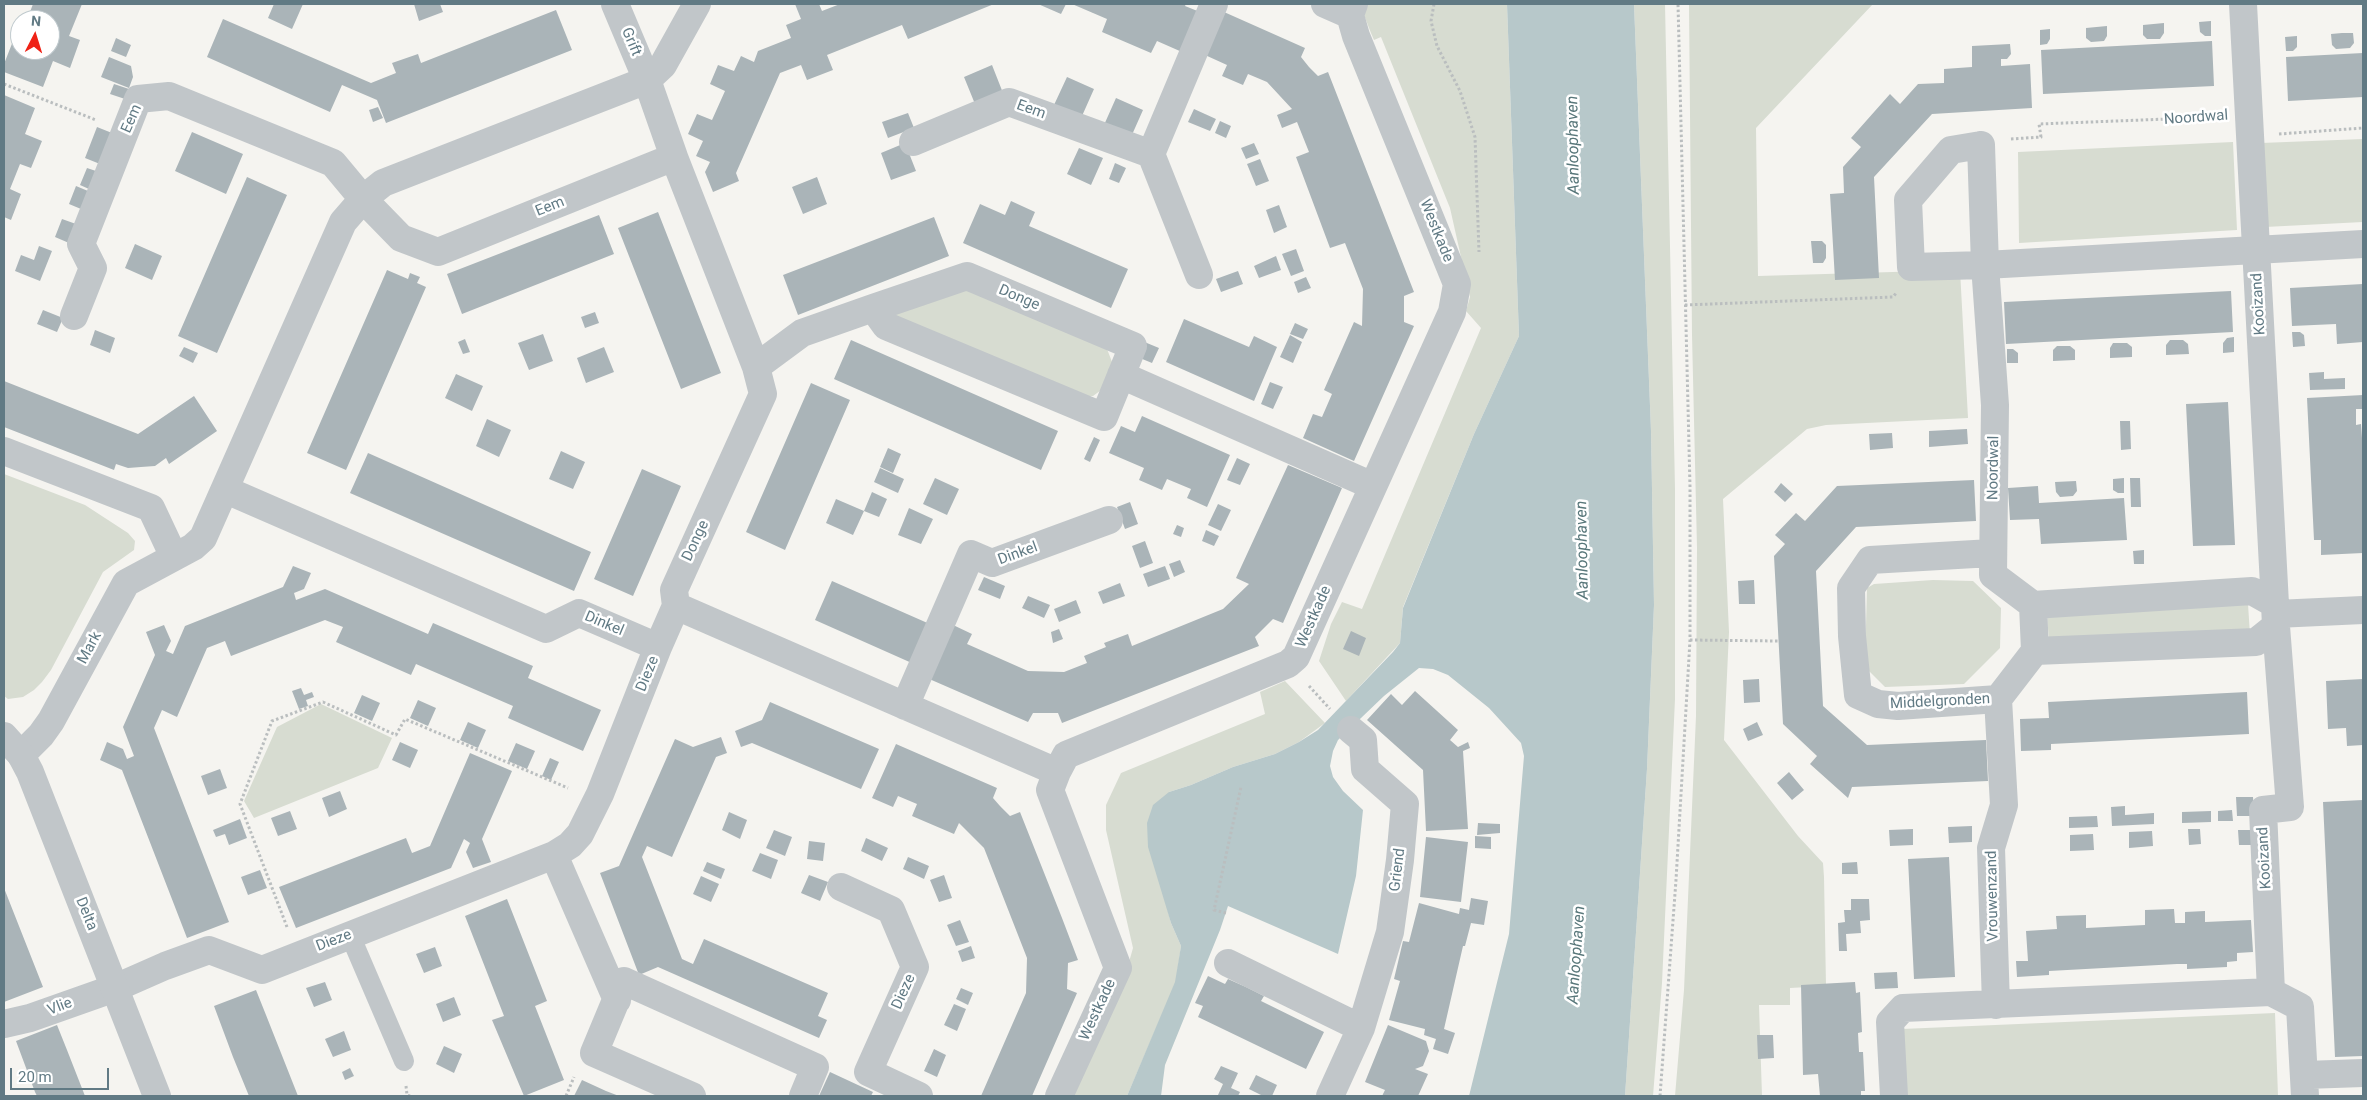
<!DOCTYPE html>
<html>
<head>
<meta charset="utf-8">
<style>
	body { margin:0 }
	#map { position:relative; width:2367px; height:1100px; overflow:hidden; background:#f5f4f0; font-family:Roboto,sans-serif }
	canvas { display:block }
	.frame { position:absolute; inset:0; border:5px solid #617a84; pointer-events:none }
	.north { position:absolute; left:10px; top:10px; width:50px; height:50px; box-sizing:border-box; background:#fff; border:1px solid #c0cace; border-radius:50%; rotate:5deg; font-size:14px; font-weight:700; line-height:20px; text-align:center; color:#617a84 }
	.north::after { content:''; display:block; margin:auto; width:18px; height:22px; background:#ef2216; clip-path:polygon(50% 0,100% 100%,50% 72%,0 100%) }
	.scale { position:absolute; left:10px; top:1068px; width:99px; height:22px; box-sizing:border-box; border:2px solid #617a84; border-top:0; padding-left:6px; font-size:15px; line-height:18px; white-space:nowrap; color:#617a84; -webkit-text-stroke:4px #fff; paint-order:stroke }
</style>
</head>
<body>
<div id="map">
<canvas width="2367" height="1100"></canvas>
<div class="frame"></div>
<div class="north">N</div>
<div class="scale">20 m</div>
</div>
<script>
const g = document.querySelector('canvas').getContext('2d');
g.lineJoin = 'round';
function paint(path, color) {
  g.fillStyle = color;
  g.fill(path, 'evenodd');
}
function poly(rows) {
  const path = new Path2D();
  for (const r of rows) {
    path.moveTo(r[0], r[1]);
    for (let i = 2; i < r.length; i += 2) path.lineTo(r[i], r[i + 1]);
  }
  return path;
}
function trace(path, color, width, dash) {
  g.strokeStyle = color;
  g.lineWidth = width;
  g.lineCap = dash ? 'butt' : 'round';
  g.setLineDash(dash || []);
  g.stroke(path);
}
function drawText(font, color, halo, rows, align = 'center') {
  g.font = font + ' Roboto,sans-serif';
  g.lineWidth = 5;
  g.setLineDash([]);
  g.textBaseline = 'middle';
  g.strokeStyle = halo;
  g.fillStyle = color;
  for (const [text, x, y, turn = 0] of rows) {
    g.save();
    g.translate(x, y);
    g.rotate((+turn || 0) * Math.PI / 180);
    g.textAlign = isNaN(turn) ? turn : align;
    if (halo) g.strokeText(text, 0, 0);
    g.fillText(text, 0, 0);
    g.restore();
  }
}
paint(poly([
	[1364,4,1507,4,1519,336,1474,434,1403,607,1400,643,1346,701,1319,661,1331,624,1342,602,1362,609,1481,328,1466,311,1470,297,1450,208,1381,37,1374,40,1371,33,1362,10],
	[1634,4,1665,4,1675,489,1675,699,1662,983,1653,1096,1625,1096,1647,769,1654,605,1651,431],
	[1689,4,1873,4,1756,128,1758,276,1960,270,1968,418,1826,425,1807,429,1723,499,1729,632,1724,740,1798,836,1823,863,1824,877,1826,986,1790,988,1790,1005,1759,1005,1762,1096,1675,1096,1684,990,1696,716,1697,548,1692,335],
	[2363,139,2363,222,2265,227,2261,143],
	[2233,142,2237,230,2019,243,2018,152],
	[956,286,1107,349,1114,367,1108,385,1093,396,1076,397,892,319,893,310],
	[4,474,85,505,128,533,135,541,134,550,103,572,51,670,42,682,34,690,23,697,8,699,4,696],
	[1933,580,1973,581,2001,608,2000,648,1964,684,1885,687,1868,670,1865,663,1867,588,1874,584],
	[2248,604,2250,635,2049,641,2047,615],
	[1285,681,1325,723,1299,742,1275,754,1233,767,1191,785,1169,792,1162,888,1171,923,1181,946,1176,982,1127,1096,1071,1096,1127,969,1133,948,1106,830,1106,805,1121,773,1265,714,1260,692],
	[321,704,392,738,378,768,254,818,244,801,277,727],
	[2275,1013,2278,1096,1906,1096,1902,1029]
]), '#d7dcd1');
paint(poly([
	[1507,4,1634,4,1651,431,1654,605,1647,769,1625,1096,1469,1096,1509,934,1524,756,1521,743,1489,708,1448,675,1433,669,1419,668,1384,696,1338,740,1333,751,1330,766,1333,777,1343,791,1363,810,1356,876,1338,954,1228,906,1220,930,1165,1065,1161,1096,1127,1096,1175,982,1181,946,1171,923,1148,847,1147,823,1153,805,1169,792,1191,785,1233,767,1275,754,1299,742,1318,730,1393,652,1400,643,1403,608,1474,434,1519,336]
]), '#b7c8ca');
paint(poly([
	[33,4,82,4,69,36,80,40,70,68,53,61,43,87,4,72,4,64,15,36,20,38,20,50,50,50,50,20,27,20],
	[274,4,303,4,292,29,268,18],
	[414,4,440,4,443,12,419,21],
	[795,4,819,4,822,11,840,4,994,4,908,39,902,25,827,55,833,70,807,80,801,65,780,73,736,173,739,181,713,192,705,172,710,162,696,156,703,141,688,134,697,114,712,120,725,91,710,84,718,65,734,71,741,56,754,62,758,51,791,38,786,25,801,19],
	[1038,4,1066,4,1061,14],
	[1072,4,1186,4,1185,6,1200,12,1182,52,1157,41,1151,53,1102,32,1107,19],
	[556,10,572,50,386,123,377,100,342,85,330,112,207,57,223,19,371,83,396,73,392,63,418,54,421,63],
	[1224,12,1305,48,1301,57,1309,67,1318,76,1328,72,1414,292,1404,296,1404,322,1414,326,1354,461,1303,438,1313,414,1322,417,1332,394,1324,390,1354,322,1362,326,1363,289,1345,243,1330,248,1296,157,1309,152,1297,122,1282,128,1277,115,1292,109,1267,82,1248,74,1243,85,1222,76,1227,65,1205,55],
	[2211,21,2211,36,2205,36,2200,32,2199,22],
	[2164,23,2164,33,2160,39,2147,39,2143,35,2143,25],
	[2107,26,2107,36,2104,41,2091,42,2086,38,2086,28],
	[2050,29,2050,39,2047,44,2040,45,2040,30],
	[2342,33,2353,33,2354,43,2350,48,2336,49,2332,45,2331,34],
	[2297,36,2297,47,2293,51,2286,51,2285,37],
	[116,38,131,45,126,57,111,51],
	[2212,41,2214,86,2043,94,2041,50],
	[2010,44,2011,54,2007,59,2001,59,2001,66,2030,64,2032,108,1932,114,1874,177,1879,278,1835,280,1830,194,1844,193,1843,167,1861,147,1851,138,1890,94,1900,104,1918,84,1944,83,1944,69,1972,67,1972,46],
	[2363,53,2363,97,2288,101,2286,57],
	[109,57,131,66,133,77,129,88,101,77],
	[992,65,1003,93,975,104,964,77],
	[1067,77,1094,89,1082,116,1054,105],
	[114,84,129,89,125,99,110,94],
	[4,95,35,108,25,134,42,141,31,168,20,164,10,189,21,194,11,220,4,217],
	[1116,98,1143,110,1131,137,1104,125],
	[378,107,383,118,373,122,369,110],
	[1194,109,1216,119,1210,131,1188,122],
	[908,113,914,128,888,138,882,122],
	[1220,121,1231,126,1226,138,1215,133],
	[97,127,112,133,100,164,85,158],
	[192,132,243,154,226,194,175,171],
	[905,143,916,171,891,180,881,153],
	[1254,143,1259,154,1246,159,1241,148],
	[1079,148,1103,158,1091,185,1067,174],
	[1260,159,1269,181,1256,186,1247,164],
	[1115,163,1126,168,1119,183,1109,179],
	[87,168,96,171,89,189,80,185],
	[247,177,287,195,217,353,178,336],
	[817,177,827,204,803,214,792,187],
	[76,186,88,191,81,209,69,204],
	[1011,201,1035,212,1029,226,1128,269,1111,308,963,243,980,204,1005,215],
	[1279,205,1287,227,1274,233,1266,210],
	[658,212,721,373,681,389,618,228],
	[599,215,614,254,462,314,447,274],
	[934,217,949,256,798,315,783,275],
	[62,219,76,224,69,243,55,237],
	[1811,241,1822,241,1826,245,1826,258,1823,263,1813,263],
	[135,244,162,256,152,280,125,268],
	[39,246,52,251,40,281,15,271,21,255,34,260],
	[1296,249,1304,271,1291,276,1282,254],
	[1276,256,1281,270,1259,278,1254,266],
	[387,270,408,279,410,273,420,277,417,283,426,287,346,470,307,453],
	[1238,271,1243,284,1221,292,1216,279],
	[1306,277,1311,288,1298,293,1294,282],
	[2363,284,2363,342,2337,344,2336,324,2292,326,2290,288],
	[2231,291,2233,332,2006,344,2004,302],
	[43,310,63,318,57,332,37,324],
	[595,312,599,323,585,328,581,317],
	[1184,319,1249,347,1254,336,1277,347,1254,401,1166,362],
	[1295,323,1308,329,1303,339,1290,334],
	[95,330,115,338,110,353,90,345],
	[2292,332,2300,332,2304,335,2305,346,2293,347],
	[543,334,553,361,529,370,518,343],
	[1290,335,1302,342,1293,363,1280,357],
	[2234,337,2234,352,2223,353,2223,343,2227,338],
	[465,339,470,352,463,354,458,342],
	[851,340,1058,431,1041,470,834,379],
	[2170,340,2183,340,2188,344,2189,354,2166,355,2166,345],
	[1142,341,1159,348,1152,363,1135,356],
	[2113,343,2127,343,2132,347,2132,357,2110,358,2110,348],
	[2057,346,2070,346,2075,350,2075,360,2053,361,2053,350],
	[184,347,198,353,193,363,179,356],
	[604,347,614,372,586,383,577,358],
	[2007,349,2013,349,2018,353,2018,363,2007,363],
	[2324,372,2324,379,2345,378,2345,389,2310,390,2309,373],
	[456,374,483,386,472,411,445,398],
	[4,381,138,434,194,396,217,431,169,464,166,458,155,466,141,467,128,468,116,464,114,470,4,427],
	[1270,382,1283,387,1273,409,1261,404],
	[811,383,850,400,785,550,746,532],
	[2363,395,2363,409,2356,409,2356,425,2361,424,2363,452,2363,553,2321,555,2321,540,2314,540,2307,398],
	[2228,402,2235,545,2193,546,2186,404],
	[1142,416,1230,455,1207,507,1187,498,1191,489,1167,479,1162,490,1139,480,1144,468,1109,453,1121,426,1135,432],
	[487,419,511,430,499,457,476,446],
	[2120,421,2130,421,2131,449,2121,450],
	[1967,429,1968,444,1929,447,1929,431],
	[1892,433,1893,448,1870,450,1869,434],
	[1094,437,1100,440,1090,462,1084,459],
	[888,448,901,454,893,473,880,467],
	[561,451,585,462,573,489,549,479],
	[368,453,591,552,574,591,350,493],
	[1237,458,1250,464,1240,485,1227,480],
	[1288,465,1342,488,1283,623,1273,619,1255,637,1259,646,1062,723,1058,713,1033,713,1028,722,927,678,951,624,972,634,967,644,1028,671,1064,672,1087,663,1084,656,1106,647,1104,643,1128,634,1132,646,1223,609,1249,584,1236,578],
	[880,468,904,479,898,493,874,482],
	[642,469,681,486,633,596,594,579],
	[935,478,959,489,947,515,923,504],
	[2124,478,2124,493,2118,493,2113,490,2113,479],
	[2130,478,2140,478,2141,507,2131,507],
	[1974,480,1976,521,1856,527,1816,571,1823,706,1867,745,1986,740,1988,781,1852,787,1848,798,1810,764,1817,756,1783,724,1774,556,1785,544,1775,535,1796,513,1805,521,1837,486],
	[2076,481,2077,491,2073,496,2060,497,2056,492,2055,482],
	[1781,483,1793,494,1785,502,1774,492],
	[2038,486,2039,503,2124,498,2127,540,2041,544,2039,519,2010,520,2008,488],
	[872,492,887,499,879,517,864,511],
	[836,499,864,511,853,535,826,523],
	[1130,502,1138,524,1125,529,1117,507],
	[1218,504,1231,510,1221,531,1208,525],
	[909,508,933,519,921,544,898,535],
	[1177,525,1184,528,1181,537,1173,534],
	[1206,530,1219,536,1214,546,1202,541],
	[1145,541,1153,563,1140,568,1132,546],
	[2144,550,2144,564,2134,564,2133,551],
	[1180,560,1185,572,1174,577,1169,564],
	[293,566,311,573,304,589,294,593,296,600,325,589,428,634,433,623,533,666,528,678,601,710,583,751,508,718,513,706,416,664,411,675,336,642,343,627,325,620,231,656,225,641,207,648,177,717,162,710,154,728,229,922,187,938,122,770,100,760,107,742,123,749,127,759,134,756,123,727,155,655,146,632,164,625,171,641,166,651,173,654,185,626,283,587],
	[1165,566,1170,579,1148,587,1143,574],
	[984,577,1005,586,1000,599,978,590],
	[1754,580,1755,604,1739,604,1738,581],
	[832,581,932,625,914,664,815,620],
	[1120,583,1125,596,1103,604,1098,592],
	[1028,596,1050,605,1044,618,1022,608],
	[1076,600,1081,613,1059,622,1054,609],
	[1059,629,1063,639,1053,643,1051,632],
	[1351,631,1366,638,1359,656,1343,649],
	[1759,679,1760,702,1744,703,1743,680],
	[2363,679,2363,745,2347,746,2346,728,2328,729,2326,681],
	[301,688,304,695,312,692,314,697,306,700,308,706,299,709,292,691],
	[1415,691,1458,730,1450,740,1458,747,1468,742,1470,748,1463,751,1468,829,1426,831,1423,770,1367,720,1391,694,1402,705],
	[2247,692,2249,734,2051,744,2051,750,2021,751,2020,719,2049,718,2048,702],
	[362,695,380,703,372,721,354,713],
	[418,700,436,708,428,726,410,718],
	[770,702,879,749,861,789,752,743,741,747,735,731,762,720],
	[468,722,486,730,478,748,460,740],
	[1757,722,1763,735,1748,741,1743,729],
	[721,737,727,753,716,757,672,857,647,846,642,857,682,959,693,964,704,939,828,993,818,1016,827,1020,819,1038,658,967,639,975,600,873,619,866,675,739,693,747],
	[400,742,418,750,410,768,392,760],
	[516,743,535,751,527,769,508,761],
	[896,744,997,788,993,798,1000,806,1010,816,1020,812,1062,918,1078,960,1068,963,1067,989,1077,993,1032,1096,981,1096,1026,993,1027,958,984,848,959,823,954,834,912,816,917,804,898,796,893,807,872,798],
	[470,753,512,771,482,839,491,862,473,868,466,852,470,843,464,839,451,868,296,928,279,887,406,838,412,853,430,846],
	[550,758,559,762,551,780,542,776],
	[220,769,227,788,208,795,201,776],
	[1789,772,1804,790,1792,800,1777,783],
	[340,791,347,809,329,817,322,798],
	[2236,797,2253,797,2254,816,2237,816],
	[2363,800,2363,1056,2335,1057,2323,802],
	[2125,806,2125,815,2154,813,2154,824,2112,826,2111,807],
	[2232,810,2233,821,2218,821,2218,811],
	[290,811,297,829,278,836,271,818],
	[2211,811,2211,822,2182,823,2182,812],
	[729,812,747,820,740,839,722,830],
	[2097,816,2098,827,2069,828,2069,817],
	[240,819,247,838,229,845,225,834,216,837,213,830],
	[1478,823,1500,824,1500,833,1477,835],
	[1972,826,1972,842,1949,843,1948,827],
	[1913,829,1913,845,1890,846,1889,830],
	[2188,829,2200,829,2201,844,2189,845],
	[774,830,792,837,785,856,766,848],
	[2238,830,2251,830,2252,845,2239,845],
	[2152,831,2153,846,2129,848,2129,832],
	[2093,834,2094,850,2070,851,2070,835],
	[1475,836,1491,837,1491,849,1475,848],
	[1426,837,1468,842,1461,902,1420,897],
	[866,838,888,848,882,861,861,851],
	[809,841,825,843,823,861,807,859],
	[760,853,778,860,771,879,752,871],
	[908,857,929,866,924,879,903,869],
	[1949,857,1955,977,1914,979,1908,859],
	[707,862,725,869,721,879,703,871],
	[1857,862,1858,874,1842,874,1842,863],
	[260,870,267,888,248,895,241,877],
	[809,875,828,882,820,901,801,893],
	[944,875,952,898,939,902,930,880],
	[701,876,719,884,711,902,693,894],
	[4,888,43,987,4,1002],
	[1471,898,1488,901,1484,925,1471,923,1465,946,1463,946,1444,1029,1455,1033,1448,1054,1433,1049,1436,1039,1424,1035,1425,1029,1389,1020,1400,981,1394,979,1403,941,1409,942,1419,903,1459,914,1460,908,1469,910],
	[507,899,547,1001,535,1006,564,1080,524,1096,492,1020,504,1016,465,916],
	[1851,899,1869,899,1870,920,1860,921,1861,933,1846,934,1847,951,1839,951,1838,923,1845,922,1844,910,1851,910],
	[2174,909,2175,923,2185,923,2185,912,2205,911,2205,922,2251,920,2253,952,2237,953,2237,961,2227,962,2227,967,2187,969,2187,964,2177,964,2049,971,2049,975,2017,977,2016,961,2028,961,2026,931,2057,929,2056,916,2086,915,2086,928,2145,925,2145,910],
	[960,920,969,942,956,946,947,925],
	[971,946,975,958,962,962,958,951],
	[435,947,442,966,424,973,416,954],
	[1897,972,1898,988,1875,989,1874,973],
	[1208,976,1225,984,1228,979,1246,987,1264,996,1261,1001,1324,1032,1306,1069,1198,1017,1203,1006,1195,1003],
	[325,982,332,1000,314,1007,306,988],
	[1855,982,1856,993,1860,992,1862,1032,1858,1033,1859,1052,1863,1052,1865,1091,1861,1091,1861,1096,1820,1096,1818,1074,1803,1075,1801,985],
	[961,988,973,993,968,1005,956,999],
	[256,990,266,1015,298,1096,249,1096,233,1057,214,1006],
	[454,997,461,1015,443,1022,436,1004],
	[954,1004,966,1009,957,1031,944,1025],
	[57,1025,67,1050,85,1096,37,1096,35,1092,16,1041],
	[1388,1025,1426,1041,1429,1051,1423,1066,1415,1069,1428,1074,1418,1096,1382,1096,1385,1090,1365,1082],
	[344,1031,351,1050,333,1057,325,1039],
	[1757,1035,1773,1035,1774,1058,1758,1059],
	[444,1046,462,1054,454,1073,436,1064],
	[934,1049,946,1055,937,1077,924,1071],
	[1221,1066,1238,1073,1231,1088,1240,1092,1238,1096,1218,1095,1223,1084,1214,1079],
	[350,1068,354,1076,345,1080,342,1072],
	[830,1072,873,1092,871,1096,819,1096],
	[1256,1075,1277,1085,1272,1096,1263,1096,1249,1089],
	[582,1080,606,1091,619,1096,574,1096]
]), '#aab4b8');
trace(poly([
	[1434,4,1431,21,1437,46,1460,91,1475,137,1479,252],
	[4,84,96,120],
	[2279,134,2363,128],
	[2011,139,2041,137,2039,124,2219,117],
	[1685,305,1893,297,1897,292],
	[1690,640,1778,641],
	[1309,686,1330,709],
	[1226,913,1214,910,1241,787],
	[287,927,240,804,272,721,323,702,396,735,405,719,568,788],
	[406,1086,407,1095,410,1096],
	[566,1096,574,1077],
	[1660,1096,1676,880,1690,640,1690,487,1678,4]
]), '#babebf', 3, [2.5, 2.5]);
trace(poly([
	[350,935,404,1061]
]), '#c1c6c9', 20);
trace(poly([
	[1325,4,1350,15],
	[2243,4,2275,604],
	[913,142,1009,102,1151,154,1199,275],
	[1981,145,1985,265,1911,267,1908,200,1951,150,1981,145],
	[1151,154,1214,4],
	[674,157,756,367,763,394,674,590,676,606],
	[74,316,93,268,81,244,138,99,169,96,333,163,363,199,401,238,438,252,674,157,647,80,615,4],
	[756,367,802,333,873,308,967,276,1133,346,1104,417,886,326,873,308],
	[1121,375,1373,486],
	[4,451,151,508,174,557],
	[226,490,546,629,579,613,658,647,676,606,1057,772],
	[1992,553,1870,560,1851,588,1852,636,1858,695,1878,704,1898,706,1998,699,2035,651,2256,642,2276,626,2275,604,2252,591,2033,605],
	[2033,605,1993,575,1995,405,1985,265,2363,244],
	[2033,605,2035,651],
	[2276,614,2363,610],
	[2276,626,2290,807,2263,810,2271,992,2300,1007,2305,1096],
	[905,706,971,554,992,563,1109,520],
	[21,755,41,735,51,721,126,583,193,547,203,538,343,222,363,199,383,183,647,80,663,65,697,4],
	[554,855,617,1000],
	[841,887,891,910,915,967,868,1072,919,1096],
	[1228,963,1361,1028],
	[1996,1005,1991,848,2004,805,1998,699],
	[4,1024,30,1018,115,988,165,966,209,950,262,970,554,855,570,845,580,834,600,794,658,647],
	[2305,1075,2363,1073],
	[692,1096,594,1053,624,981,815,1067,803,1096],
	[1059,1096,1118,968,1050,790,1057,772,1066,755,1288,664,1296,657,1452,312,1457,284,1356,36,1350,15,1354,4],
	[1330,1096,1361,1028,1390,932,1400,860,1405,804,1365,769,1363,740,1351,730],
	[1894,1096,1890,1022,1903,1008,2271,992]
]), '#c1c6c9', 28);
trace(poly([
	[4,736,21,755,30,772,157,1096]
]), '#c1c6c9', 28);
drawText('15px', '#617a84', '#fff', [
	["Grift",631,42,67],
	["Eem",1031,110,20],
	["Noordwal",2196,118,-4],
	["Eem",132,119,-66],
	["Eem",550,207,-22],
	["Westkade",1436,231,68],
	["Donge",1019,298,23],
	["Kooizand",2259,304,-93],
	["Noordwal",1994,468,-89],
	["Donge",696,541,-65],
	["Dinkel",1018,554,-20],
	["Westkade",1314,617,-66],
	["Dinkel",604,624,23],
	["Mark",90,648,-62],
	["Dieze",648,674,-68],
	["Middelgronden",1940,702,-3],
	["Kooizand",2265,858,-93],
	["Griend",1398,870,-83],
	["Vrouwenzand",1993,896,-91],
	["Delta",86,914,68],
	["Dieze",334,941,-21],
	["Dieze",904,992,-66],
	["Vlie",60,1007,-21],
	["Westkade",1098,1010,-65]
]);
drawText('italic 16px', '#58777a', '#fff', [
	["Aanloophaven",1574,145,-91],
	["Aanloophaven",1583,550,-91],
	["Aanloophaven",1577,955,-86]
]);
</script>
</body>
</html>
